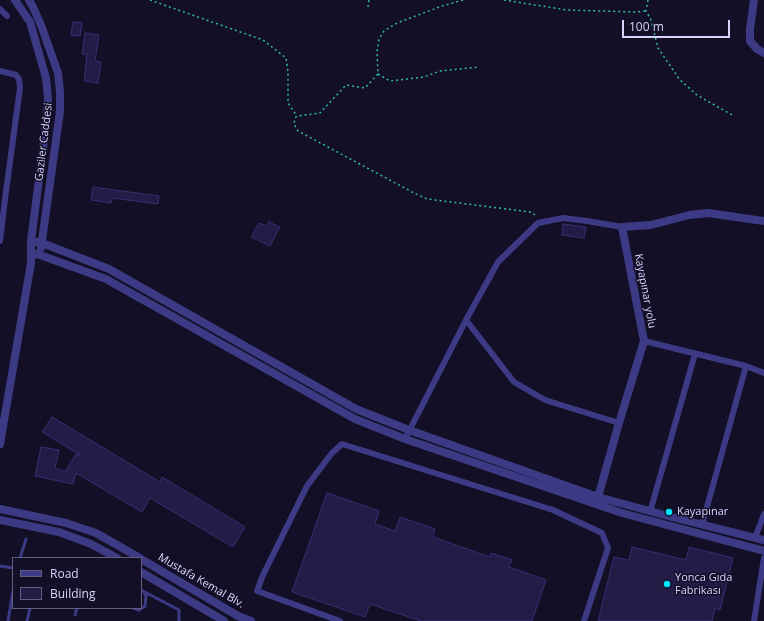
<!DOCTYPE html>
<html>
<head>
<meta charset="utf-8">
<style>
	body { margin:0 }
	#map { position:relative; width:764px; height:621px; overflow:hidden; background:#130f26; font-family:"Open Sans",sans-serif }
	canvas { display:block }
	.legend { position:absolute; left:12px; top:557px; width:130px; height:52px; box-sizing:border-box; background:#130f26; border:1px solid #625e7d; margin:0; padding:5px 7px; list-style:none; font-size:12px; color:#d9d4ff }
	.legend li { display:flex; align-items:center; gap:8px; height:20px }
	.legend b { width:20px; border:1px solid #625e7d }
	.scale { position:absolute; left:622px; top:20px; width:108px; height:18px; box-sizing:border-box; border:2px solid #d9d4ff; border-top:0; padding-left:5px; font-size:12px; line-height:14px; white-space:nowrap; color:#d9d4ff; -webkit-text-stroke:3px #130f26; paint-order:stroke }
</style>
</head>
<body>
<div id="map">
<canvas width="764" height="621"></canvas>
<ul class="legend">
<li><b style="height:5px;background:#3d3a85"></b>Road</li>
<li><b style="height:11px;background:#241b47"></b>Building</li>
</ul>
<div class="scale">100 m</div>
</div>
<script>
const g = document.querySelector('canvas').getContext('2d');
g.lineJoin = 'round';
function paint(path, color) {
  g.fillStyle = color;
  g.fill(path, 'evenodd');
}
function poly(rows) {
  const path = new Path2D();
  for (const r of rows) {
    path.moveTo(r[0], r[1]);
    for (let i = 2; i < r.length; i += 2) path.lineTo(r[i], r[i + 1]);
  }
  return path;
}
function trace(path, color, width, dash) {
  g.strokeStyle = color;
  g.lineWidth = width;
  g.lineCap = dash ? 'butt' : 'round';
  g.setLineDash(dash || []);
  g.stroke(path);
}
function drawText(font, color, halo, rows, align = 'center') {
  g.font = font + ' "Open Sans",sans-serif';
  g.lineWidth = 3;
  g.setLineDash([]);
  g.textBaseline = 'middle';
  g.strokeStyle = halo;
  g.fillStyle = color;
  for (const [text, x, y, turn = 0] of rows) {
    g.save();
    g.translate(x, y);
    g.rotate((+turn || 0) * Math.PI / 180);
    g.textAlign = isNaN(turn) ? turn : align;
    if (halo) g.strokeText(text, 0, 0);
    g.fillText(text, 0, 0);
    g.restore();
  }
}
const building = poly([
	[73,22,82,23,80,36,71,35,73,22],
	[85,33,99,35,95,61,101,62,98,83,84,81,87,55,82,54,85,33],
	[93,187,159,196,158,204,112,198,111,203,91,200,93,187],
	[269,222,280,227,270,246,251,237,259,223,266,226,269,222],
	[563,224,586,227,584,238,562,235,563,224],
	[52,417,160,482,162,477,245,527,233,547,150,498,142,512,76,473,73,484,35,476,41,447,59,450,55,468,65,472,76,454,80,455,42,432,52,417],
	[327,493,379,511,375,524,395,531,400,517,435,529,433,537,490,557,491,553,512,560,509,567,546,580,532,621,421,621,370,604,365,617,292,592,327,493],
	[632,547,686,560,689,547,733,558,720,610,715,608,712,621,598,621,614,557,629,560,632,547]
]);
paint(building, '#241b47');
trace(building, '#3b2d73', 1);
trace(poly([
	[150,0,263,40,286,58,288,72,288,103,297,116],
	[463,0,442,6,397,23,384,31,379,39,377,52,378,74,365,88,346,85,320,113,297,116,295,118,294,124,298,131,414,193,427,199,530,212,537,216],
	[504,0,567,10,635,12,646,11],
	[648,0,646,11,651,20,658,48,680,80,697,95,732,115],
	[368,7,369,0],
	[378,74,390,81,424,77,440,71,479,67]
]), '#2fb8b0', 1.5, [2, 3]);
trace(poly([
	[20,558,26,539],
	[0,566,13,568],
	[141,590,179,610,179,621],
	[133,608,139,610,145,606,146,596,144,592],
	[75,615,77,608],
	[8,621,13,591],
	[27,621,30,608]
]), '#3d3a85', 3);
trace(poly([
	[0,9,7,16],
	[0,71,16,75,19,79,20,88,5,199,0,241],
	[466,320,514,382,545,400,619,423],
	[644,341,746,366,764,373],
	[405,439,466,320,498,262,538,223,563,218,587,221,622,227],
	[650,512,695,354],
	[702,525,746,366],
	[755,538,764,514],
	[340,621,257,591,263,575,307,486,332,453,342,444,553,510,602,533,608,548,584,621],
	[754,621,764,558]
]), '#3d3a85', 6);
trace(poly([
	[29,0,33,7,41,25,58,73,60,92,60,111,41,248],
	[754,0,750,29,750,41,757,49,764,53],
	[31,241,42,243,109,269,356,409,409,430,598,497,668,516,764,540],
	[31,253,40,255,106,279,355,419,405,439,622,513,764,551],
	[0,444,31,263,31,241,47,117,48,98,46,78,30,22,15,0],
	[598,497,619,423,644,341,622,227,651,225,689,215,708,213,764,221],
	[0,509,66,523,96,533,140,558],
	[0,520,59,532,91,544,117,558],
	[141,559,238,616,251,621],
	[141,572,224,621]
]), '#3d3a85', 8);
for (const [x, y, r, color] of [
	[669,512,4,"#00e5ff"],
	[667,584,4,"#00e5ff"]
]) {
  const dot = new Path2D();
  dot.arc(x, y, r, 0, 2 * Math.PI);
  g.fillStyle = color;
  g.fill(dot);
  trace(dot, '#130f26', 1.5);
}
drawText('11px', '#d9d4ff', '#130f26', [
	["Gaziler Caddesi",44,142,-83],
	["Kayapınar yolu",645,291,79],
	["Mustafa Kemal Blv.",201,581,30]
]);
drawText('11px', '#d9d4ff', '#130f26', [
	["Kayapınar",677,512],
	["Yonca Gıda",675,578],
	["Fabrikası",675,591]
], 'left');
</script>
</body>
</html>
